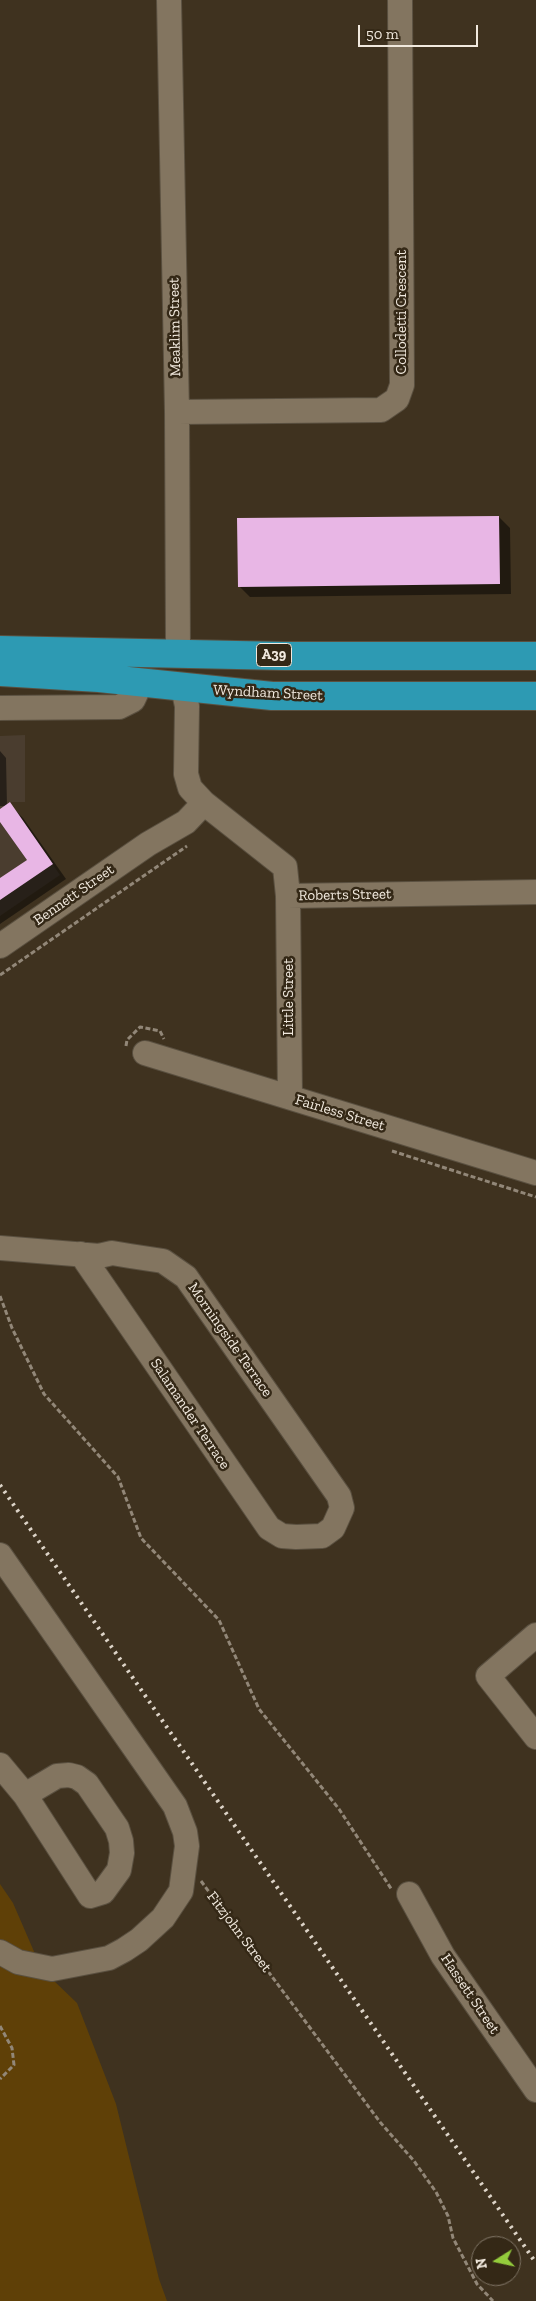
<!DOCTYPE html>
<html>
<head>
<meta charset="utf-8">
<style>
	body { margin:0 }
	#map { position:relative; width:536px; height:2301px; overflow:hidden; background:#3f321f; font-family:"Zilla Slab",serif }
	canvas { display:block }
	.north { position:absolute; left:471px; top:2236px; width:50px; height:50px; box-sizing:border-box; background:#342816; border:1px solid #807566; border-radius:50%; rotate:260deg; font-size:14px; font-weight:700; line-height:20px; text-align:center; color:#f1e9de }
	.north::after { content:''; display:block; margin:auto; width:18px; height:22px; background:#94cc3c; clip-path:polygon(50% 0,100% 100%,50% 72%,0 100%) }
	.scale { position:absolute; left:358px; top:25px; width:120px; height:22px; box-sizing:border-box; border:2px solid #f1e9de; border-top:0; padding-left:6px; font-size:15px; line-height:18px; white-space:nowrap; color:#f1e9de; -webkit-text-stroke:4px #342816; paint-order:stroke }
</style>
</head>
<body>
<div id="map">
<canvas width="536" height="2301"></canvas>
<div class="north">N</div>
<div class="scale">50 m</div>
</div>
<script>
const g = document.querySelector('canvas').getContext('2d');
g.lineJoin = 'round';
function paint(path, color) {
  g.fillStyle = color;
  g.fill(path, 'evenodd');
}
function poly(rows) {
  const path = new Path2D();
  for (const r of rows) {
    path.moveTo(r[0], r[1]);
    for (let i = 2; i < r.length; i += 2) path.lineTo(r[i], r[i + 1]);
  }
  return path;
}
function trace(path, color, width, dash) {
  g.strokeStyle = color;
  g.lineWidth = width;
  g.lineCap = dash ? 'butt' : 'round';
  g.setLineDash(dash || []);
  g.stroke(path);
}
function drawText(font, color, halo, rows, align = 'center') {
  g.font = font + ' "Zilla Slab",serif';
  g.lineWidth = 5;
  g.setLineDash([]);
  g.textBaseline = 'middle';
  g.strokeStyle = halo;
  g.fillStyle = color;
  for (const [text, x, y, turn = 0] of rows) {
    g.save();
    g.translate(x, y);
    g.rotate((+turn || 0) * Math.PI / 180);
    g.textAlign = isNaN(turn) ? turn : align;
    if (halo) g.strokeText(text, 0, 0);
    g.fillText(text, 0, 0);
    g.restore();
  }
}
paint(poly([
	[25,735,25,802,10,802,60,875,0,916,0,736]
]), '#4a3d2f');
paint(poly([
	[0,1884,13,1903,39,1963,53,1980,77,2003,116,2104,159,2279,167,2301,0,2301]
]), '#5f4007');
paint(poly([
	[499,517,510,528,511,594,250,597,239,586],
	[0,751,6,758,7,806,9,804,23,818,66,879,0,924,0,880,28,860,0,819,0,810,5,806,0,806]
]), '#0007');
paint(poly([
	[499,516,500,584,238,587,237,518],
	[10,802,53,864,0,900,0,878,27,860,0,822,0,809]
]), '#e8b6e5');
const minor = poly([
	[169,0,177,412,178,653],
	[177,412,381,410,397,399,402,385,400,0],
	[183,688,187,706,186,774,190,788,204,803,285,867,288,896,536,892],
	[0,708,119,707,133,700,141,683],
	[288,896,290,1097],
	[0,946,148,844,186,822,204,803],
	[145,1053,536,1173],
	[0,1248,99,1256,112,1253,130,1256,163,1261,186,1277,339,1496,342,1508,333,1528,322,1536,296,1537,282,1536,269,1528,81,1254],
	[0,1555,175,1806,185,1832,187,1846,181,1891,163,1918,139,1940,124,1950,109,1958,52,1969,18,1962,0,1952],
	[536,1635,488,1676,536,1737],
	[0,1765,25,1795,90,1896,103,1892,119,1870,122,1853,121,1841,117,1828,87,1784,77,1777,69,1775,57,1776,25,1795],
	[409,1894,443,1956,536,2090]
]);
const highway = poly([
	[0,650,284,656,536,656],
	[0,672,99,678,272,696,536,696]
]);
trace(minor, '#5a5040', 26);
trace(highway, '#5a5040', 30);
trace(poly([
	[0,975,187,846],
	[126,1046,127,1040,140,1027,160,1031,164,1039],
	[392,1151,536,1197],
	[0,1296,12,1328,44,1394,118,1477,141,1538,219,1620,259,1709,339,1809,392,1890],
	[201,1881,380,2122,414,2161,436,2192,448,2216,453,2238,477,2284,493,2301],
	[0,2026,12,2048,14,2065,0,2079]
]), '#928778', 3, [5, 2.5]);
trace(minor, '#837560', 24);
trace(highway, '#2d9ab3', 28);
trace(poly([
	[0,1485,536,2263]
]), '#ddd4c8', 4, [2.5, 5]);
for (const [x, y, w] of [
	[274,655,35]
]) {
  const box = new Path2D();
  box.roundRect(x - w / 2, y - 11.5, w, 23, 4);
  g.fillStyle = '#342816';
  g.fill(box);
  trace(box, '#f1e9de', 1);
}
drawText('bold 14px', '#f1e9de', null, [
	["A39",274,655]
]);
drawText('15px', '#f1e9de', '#342816', [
	["Collodetti Crescent",402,312,-90],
	["Meaklim Street",175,327,-91],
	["Wyndham Street",268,693,3],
	["Bennett Street",74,895,-35],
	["Roberts Street",345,895,-1],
	["Little Street",289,997,-90],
	["Fairless Street",340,1113,17],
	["Morningside Terrace",230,1340,55],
	["Salamander Terrace",190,1414,56],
	["Fitzjohn Street",239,1932,53],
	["Hassett Street",470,1994,56]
]);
</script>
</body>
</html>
